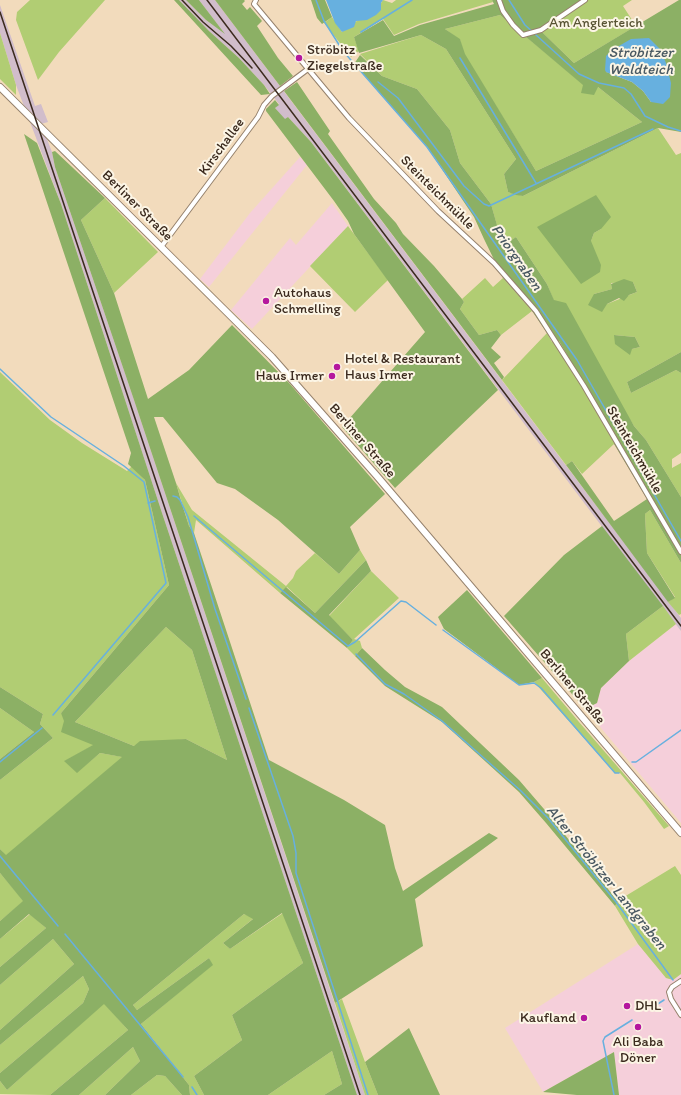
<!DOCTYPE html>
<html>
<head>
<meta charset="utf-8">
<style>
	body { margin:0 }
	canvas { display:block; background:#f2dbbc }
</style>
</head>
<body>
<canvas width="681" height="1095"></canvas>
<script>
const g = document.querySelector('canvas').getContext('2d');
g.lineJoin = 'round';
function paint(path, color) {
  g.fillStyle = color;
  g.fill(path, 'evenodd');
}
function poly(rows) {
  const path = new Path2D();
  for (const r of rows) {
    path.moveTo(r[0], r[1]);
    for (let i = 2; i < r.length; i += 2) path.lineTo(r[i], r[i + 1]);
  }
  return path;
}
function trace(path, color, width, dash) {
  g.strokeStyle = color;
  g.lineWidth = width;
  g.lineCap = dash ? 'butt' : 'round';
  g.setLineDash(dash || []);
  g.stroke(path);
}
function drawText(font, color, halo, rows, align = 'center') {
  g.font = font + ' Itim,sans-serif';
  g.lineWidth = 4;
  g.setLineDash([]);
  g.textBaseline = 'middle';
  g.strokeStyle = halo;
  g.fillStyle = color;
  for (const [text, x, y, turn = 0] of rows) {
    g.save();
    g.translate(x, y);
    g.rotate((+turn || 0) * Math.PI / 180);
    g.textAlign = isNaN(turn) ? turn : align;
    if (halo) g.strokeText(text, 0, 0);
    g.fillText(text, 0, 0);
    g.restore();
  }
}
paint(poly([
	[300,157,307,165,209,287,200,279,250,213],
	[332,203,348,226,252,329,231,310,290,238,296,245],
	[676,624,681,631,681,823,585,709,597,703,601,688,629,661],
	[638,944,666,978,673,980,681,974,681,1095,619,1095,614,1052,543,1092,505,1028]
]), '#f5cfda');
paint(poly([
	[179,0,186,0,206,20,224,33,199,0,215,0,681,618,681,631,311,142,288,117,285,120,275,108,279,104,264,85,239,58,209,31],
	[0,5,35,106,41,104,48,122,41,124,52,152,55,167,134,400,365,1095,357,1095,162,513,61,204,16,85,0,33]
]), '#d1bdcb');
paint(poly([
	[30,0,105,0,59,52,38,80,16,20,17,12],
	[383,0,392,3,396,0,492,0,493,2,419,24,394,35,383,19,354,37,359,51,351,57,324,23,332,17,342,32,381,3],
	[588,0,632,0,623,6,636,26,574,63,542,32],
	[500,15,584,85,598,87,642,122,536,171,464,54,460,40,445,29],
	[0,33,16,85,16,95,0,79],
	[421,35,446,49,516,159,504,174,508,192,523,196,658,128,676,155,681,153,681,352,627,382,631,393,676,370,681,373,681,453,672,459,672,468,681,463,681,497,646,440,634,426,554,301,547,284,516,237,503,247,491,204,460,163,450,130,417,89,382,76,360,54],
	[596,196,601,229,594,233,591,241],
	[633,282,637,292,607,304,594,294,612,289,611,283],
	[614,335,635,337,640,347,632,349],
	[105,198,158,252,114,293,81,220],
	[348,226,388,280,355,312,310,266],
	[485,278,493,287,503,278,532,311,501,335,497,330,479,335,460,309,464,302,462,299],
	[547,333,552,342,559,341,619,443,614,444,582,474,572,461,566,465,502,380],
	[0,372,50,420,82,443,127,471,132,466,145,480,169,585,61,713,94,745,65,761,77,772,100,753,123,757,6,856,0,849,0,780,53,738,40,724,43,714,0,687],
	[176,483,192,510,286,586,293,578,296,571,315,553,339,574,360,550,366,560,315,613,287,587,280,593,196,520,194,533,189,526],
	[650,510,681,563,681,614,679,615,668,602,675,597,647,553,645,514],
	[371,571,399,598,354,639,360,641,362,648,355,656,347,648,353,640,329,616],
	[663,606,676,624,629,661,626,634],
	[166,627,192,650,227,760,186,739,134,746,75,722],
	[542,678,579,722,669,826,664,829,644,802,620,773,615,773,534,682],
	[0,708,34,732,0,759],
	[675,866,681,875,681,974,673,980,666,978,638,944,615,906,619,900],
	[0,873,24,901,0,921],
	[283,913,303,963,232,1015,242,1040,194,1076,204,1095,190,1095,189,1085,141,1024,212,965,209,958,137,1010,133,1005,244,914,254,918,223,943,230,949],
	[30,914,46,928,0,967,0,939],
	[53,939,74,964,0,1030,0,985],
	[83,976,89,989,83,1003,0,1073,0,1045],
	[342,999,365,1062,378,1095,365,1095,335,1003],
	[104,1003,128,1030,50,1095,0,1094,0,1081,7,1090],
	[133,1047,140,1061,105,1095,79,1095],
	[332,1051,342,1084,324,1095,268,1095],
	[157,1075,165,1076,182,1095,131,1095]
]), '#b1cd73');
paint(poly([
	[174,0,179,0,209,31,239,58,264,85,270,94,261,95],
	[186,0,199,0,225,34,206,20],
	[215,0,244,0,245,1,242,4,247,10,250,7,262,21,257,26,278,58,293,76,280,86],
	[311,0,325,0,332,17,322,24,317,18],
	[492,0,588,0,542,32,574,63,679,0,681,0,681,132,658,128,523,196,516,195,508,192,504,174,516,159,446,49,421,35,359,53,354,37,383,20,394,36,420,25,494,4],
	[500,15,583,85,581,93,594,95,598,87,642,122,536,171,465,54,460,39,445,29],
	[606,72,671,83,651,102,643,91,632,82],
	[360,55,382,76,417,89,450,130,460,163,491,204,503,246,516,237,547,284,554,300,566,303,634,426,646,440,681,497,681,563,650,510,645,514,647,553,675,598,668,602,566,465,572,461,614,521,647,499,614,444,618,442,559,341,553,342,532,311,503,278,484,239,474,217,427,147,354,64],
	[297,82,330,131,328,134,374,199,396,223,403,234,434,266,462,299,464,302,460,309,479,335,497,330,501,335,491,348,501,357,494,363,504,377,502,380,284,91],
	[275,100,279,105,275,108,285,119,288,117,311,142,498,390,395,488,342,427,425,332,354,234,348,221,334,201,266,111,266,109],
	[24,134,37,143,61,204,162,513,357,1095,324,1095,342,1084,332,1051,268,1095,204,1095,194,1076,242,1040,232,1015,303,963,282,913,230,949,223,943,253,919,244,914,133,1005,137,1010,209,958,213,965,141,1024,189,1085,190,1095,182,1095,165,1076,157,1075,131,1095,105,1095,140,1061,133,1047,79,1095,50,1095,128,1030,104,1004,7,1090,0,1081,0,1073,83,1003,89,989,83,976,0,1045,0,1030,74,964,53,939,0,985,0,967,46,928,29,914,0,939,0,921,23,901,0,873,0,849,6,855,122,757,100,753,77,773,64,761,93,745,61,732,64,721,61,713,169,585,145,480,128,464,131,453],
	[166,627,192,650,227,760,186,739,140,741,134,746,75,722],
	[55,151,105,198,81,220,114,293,148,399,189,370,232,325,290,384,385,494,350,527,360,550,339,574,278,520,235,489,217,483,163,417,154,417,176,483,182,504,189,526,194,533,269,760,344,800,385,825,395,868,403,891,489,833,498,838,415,899,423,946,335,1003,134,400,55,167,52,152],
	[596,195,611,217,601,229,594,233,591,241,601,265,600,272,581,284,537,227],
	[624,279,633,282,637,292,629,295,624,301,619,298,607,304,602,312,588,305,594,294,612,289,611,284],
	[614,335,635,337,640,347,632,349,630,355,615,344],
	[681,352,681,373,676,370,631,393,627,382],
	[602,526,663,606,626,634,629,661,601,688,597,703,585,709,504,616,564,555],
	[366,560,371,571,329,615,353,640,347,648,280,593,286,587,315,613],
	[467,590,542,678,534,682,519,685,444,629,438,617],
	[362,648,385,670,405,687,442,707,519,780,550,816,616,899,619,900,615,906,546,823,519,792,442,722,385,686,355,656],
	[0,687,43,714,40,724,53,738,0,780,0,759,34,732,0,708],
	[409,1028,440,1095,378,1095,365,1062],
	[614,1052,619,1095,577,1095,543,1092]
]), '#8cb065');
paint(poly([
	[326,0,383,0,381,3,381,10,376,15,367,20,356,21,354,27,342,32,335,23],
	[649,38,660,49,666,63,671,83,670,97,663,104,651,102,643,91,632,82,606,72,605,70,606,56,612,50,631,39]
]), '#67b0df');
trace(poly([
	[316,0,324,21,343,51,427,147,577,360,681,541],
	[509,0,525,25,579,74,599,83,624,88,631,94,645,116,668,127,681,131],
	[361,32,412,0],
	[460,58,536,183],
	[378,82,398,98,464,186,484,204,489,206,653,129],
	[0,369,51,417,124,466,144,482,166,583,53,715],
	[173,496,177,497,180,500,188,517,215,609,246,699],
	[148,503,155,501],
	[194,516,348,646,355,642,401,601,406,602,436,625],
	[443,630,519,685,534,683,541,688,615,773,619,773],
	[356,654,385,684,404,694,442,721,520,790,548,818,616,902,673,980],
	[249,708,293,836,296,853,296,873,368,1095],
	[0,762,42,728],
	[632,762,636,762,681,730],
	[0,856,58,926],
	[65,934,183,1077],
	[653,1007,664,1000],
	[192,1087,197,1095],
	[614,1095,603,1041,605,1037,632,1020]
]), '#67b0df', 1.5);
const street = poly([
	[256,0,254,4,349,118,438,211,494,263,536,311,584,386,681,552],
	[499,0,503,11,513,25,523,35,541,30,585,0],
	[161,247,258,117,264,105,272,96,308,69],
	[681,981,672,987,669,992,671,999,681,1015]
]);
const secondary = poly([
	[0,87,272,357,376,475,681,833]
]);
trace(street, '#96826d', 6);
trace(secondary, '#96826d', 8);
trace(street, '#fff', 4);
trace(secondary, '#fff', 6);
trace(poly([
	[182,0,203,22,231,46,252,68],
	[207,0,681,626],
	[0,12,360,1095]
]), '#3b2a1e', 1.5);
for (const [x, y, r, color] of [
	[299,58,4,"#b5179e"],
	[266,301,4,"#b5179e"],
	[337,367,4,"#b5179e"],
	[332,376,4,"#b5179e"],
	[627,1006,4,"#b5179e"],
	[584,1018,4,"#b5179e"],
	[638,1027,4,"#b5179e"]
]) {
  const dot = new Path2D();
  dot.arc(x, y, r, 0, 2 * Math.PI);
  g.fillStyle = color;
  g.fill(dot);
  trace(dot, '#fcf5e5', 1.5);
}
drawText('14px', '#585333', '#fcf5e5', [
	["Am Anglerteich",596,23]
]);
drawText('14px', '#3b2a1e', '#fcf5e5', [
	["Ströbitz",307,50],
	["Ziegelstraße",307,66],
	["Autohaus",274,293],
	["Schmelling",274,309],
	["Hotel & Restaurant",345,359],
	["Haus Irmer",345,375],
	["Haus Irmer",324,376,"right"],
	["DHL",635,1006],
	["Kaufland",576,1018,"right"],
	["Ali Baba",638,1042,"center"],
	["Döner",638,1058,"center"]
], 'left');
drawText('14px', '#3b2a1e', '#fcf5e5', [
	["Kirschallee",222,147,-54],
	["Steinteichmühle",437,193,45],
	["Berliner Straße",137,206,45],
	["Berliner Straße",362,441,49],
	["Steinteichmühle",634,450,60],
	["Berliner Straße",572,687,50]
]);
drawText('italic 15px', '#4a5962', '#fcf5e5', [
	["Ströbitzer",641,53],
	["Waldteich",641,70],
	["Priorgraben",516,258,55],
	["Alter Ströbitzer Landgraben",606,878,51]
]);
</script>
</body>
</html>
